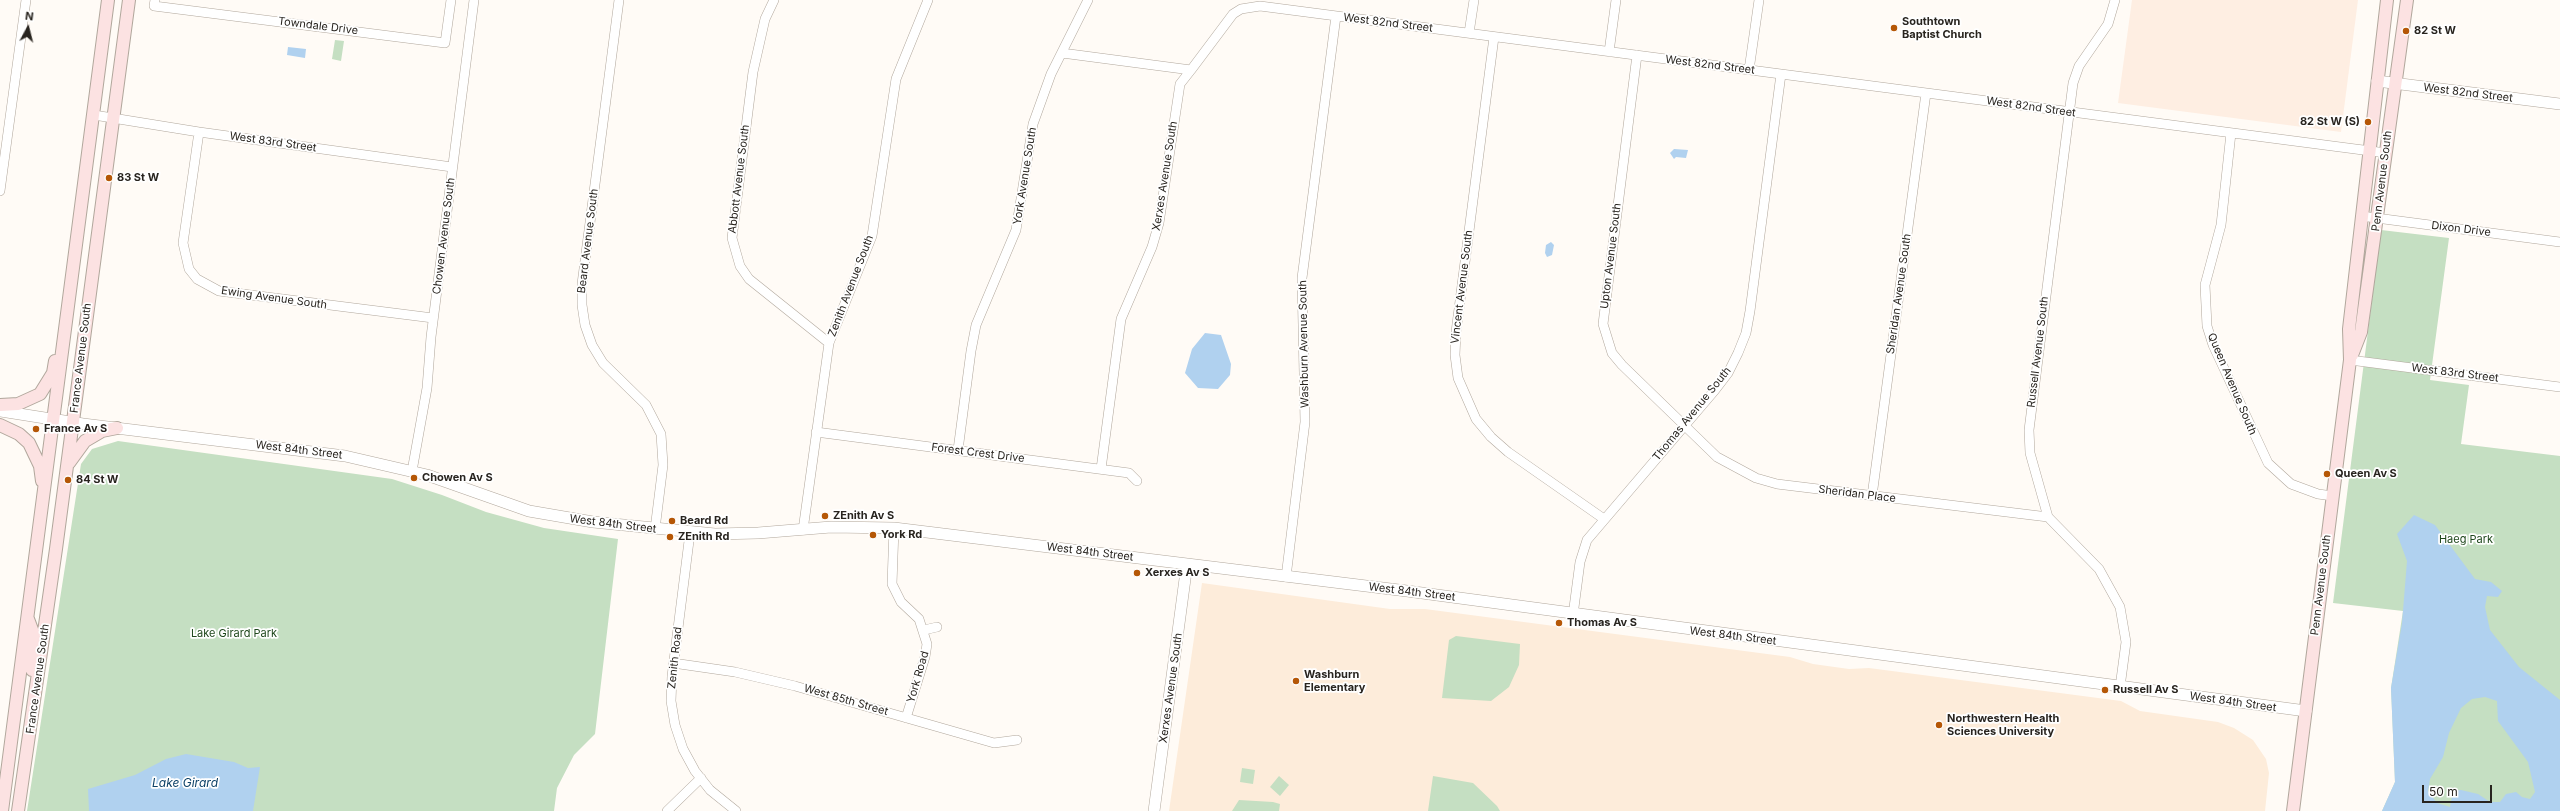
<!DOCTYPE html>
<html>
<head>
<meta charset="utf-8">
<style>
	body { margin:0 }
	#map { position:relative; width:2560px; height:811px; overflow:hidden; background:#fffbf6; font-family:Inter,sans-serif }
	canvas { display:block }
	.north { position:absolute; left:8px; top:8px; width:40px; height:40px; -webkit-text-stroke:3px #fff; paint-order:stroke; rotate:7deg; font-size:11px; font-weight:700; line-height:16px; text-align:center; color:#28241f }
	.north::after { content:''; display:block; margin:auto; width:14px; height:18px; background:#28241f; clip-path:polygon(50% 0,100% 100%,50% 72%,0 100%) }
	.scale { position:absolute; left:2422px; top:785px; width:70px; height:18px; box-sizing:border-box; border:2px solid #28241f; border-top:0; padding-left:5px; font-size:12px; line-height:14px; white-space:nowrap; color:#28241f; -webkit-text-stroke:3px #fff; paint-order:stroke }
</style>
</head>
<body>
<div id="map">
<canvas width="2560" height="811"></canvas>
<div class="north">N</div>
<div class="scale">50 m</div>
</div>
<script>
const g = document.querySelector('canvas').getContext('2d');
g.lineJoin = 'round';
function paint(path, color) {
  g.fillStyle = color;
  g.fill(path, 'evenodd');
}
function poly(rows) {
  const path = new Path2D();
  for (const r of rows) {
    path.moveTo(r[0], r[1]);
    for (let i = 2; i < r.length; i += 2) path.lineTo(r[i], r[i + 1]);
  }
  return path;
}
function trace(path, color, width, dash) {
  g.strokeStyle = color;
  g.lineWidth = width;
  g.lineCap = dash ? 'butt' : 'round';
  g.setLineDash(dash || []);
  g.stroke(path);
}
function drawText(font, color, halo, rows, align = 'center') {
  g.font = font + ' Inter,sans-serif';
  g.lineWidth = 3.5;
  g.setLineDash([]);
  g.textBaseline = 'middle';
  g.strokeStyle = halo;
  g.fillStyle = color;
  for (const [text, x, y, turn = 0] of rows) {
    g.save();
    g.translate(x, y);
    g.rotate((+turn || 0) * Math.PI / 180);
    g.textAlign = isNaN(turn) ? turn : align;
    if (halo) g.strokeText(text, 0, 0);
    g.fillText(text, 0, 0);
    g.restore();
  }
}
paint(poly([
	[2132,0,2358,0,2341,132,2118,103]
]), '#feeee2');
paint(poly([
	[1202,583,1390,609,1425,609,1790,657,1813,664,1849,669,1869,668,2121,701,2140,711,2218,722,2234,728,2253,740,2266,759,2269,773,2265,811,1169,811]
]), '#fdecda');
paint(poly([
	[335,40,344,41,341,61,332,59],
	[2381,230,2449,238,2430,380,2469,385,2461,444,2560,456,2560,811,2382,811,2395,782,2391,688,2403,611,2333,603],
	[118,441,392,479,442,495,486,512,544,528,618,539,595,734,574,755,557,788,554,811,27,811,81,464,92,449],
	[1456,636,1520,644,1519,665,1509,687,1491,701,1442,698,1449,640],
	[1242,768,1255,770,1253,784,1240,782],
	[1279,776,1289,785,1280,796,1270,787],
	[1433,776,1473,783,1497,806,1500,811,1428,811],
	[1239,800,1273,802,1280,804,1279,811,1232,811]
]), '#c5dfc2');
paint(poly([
	[288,47,306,49,305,58,287,55],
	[1674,149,1688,150,1686,158,1676,157,1674,159,1670,153],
	[1551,242,1554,245,1552,255,1547,257,1545,253,1546,245],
	[1205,333,1221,335,1231,364,1230,375,1218,389,1198,388,1185,373,1192,349],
	[2414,515,2435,525,2475,579,2491,582,2502,591,2498,597,2487,596,2485,607,2490,630,2519,667,2560,700,2560,811,2382,811,2395,782,2391,688,2402,623,2407,561,2397,534],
	[2485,697,2497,701,2498,721,2528,762,2535,792,2530,799,2522,797,2516,792,2506,794,2500,802,2490,802,2478,794,2461,790,2453,791,2450,807,2437,803,2428,791,2430,779,2443,757,2449,733,2461,708,2472,699],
	[186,754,234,762,248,768,260,767,253,811,89,811,88,789,135,775,166,759]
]), '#b0d1ef');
const minor = poly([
	[155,0,154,6,445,43,451,0],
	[619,0,582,284,582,305,585,325,592,345,603,363,646,405,661,434,663,465,655,529],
	[774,0,765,19,753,72,732,238,740,266,749,279,829,343],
	[2115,0,2108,24,2079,66,2073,83,2029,430,2030,453,2048,517,2099,569,2120,607,2126,642,2120,687],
	[1469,33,1474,0],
	[1494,37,1456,332,1455,355,1458,378,1476,419,1491,437,1508,452,1604,519],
	[1609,52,1616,0],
	[1062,53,1191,70,1233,14,1241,9,1260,6,2386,153],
	[1637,55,1603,324,1612,353,1622,365,1717,457,1756,478,1777,484,2048,517],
	[1749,70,1759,0],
	[94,115,199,132,452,167],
	[199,132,183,243,189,269,197,279,219,291,433,318],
	[2231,133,2221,225,2205,285,2207,326,2213,345,2268,463,2291,484,2318,494,2333,496],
	[0,191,26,0],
	[2361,216,2560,242],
	[2350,360,2560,387],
	[816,432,1129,473,1137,481],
	[958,450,971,351,976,325,1016,230,1033,124,1051,74,1088,0],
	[1101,469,1121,319,1152,247,1159,223,1180,84,1191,70],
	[412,471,427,388,431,337,474,0],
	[1872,496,1926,93],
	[894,528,892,584,901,602,919,619,927,644,925,657,906,718],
	[803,530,829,343,872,236,896,79,928,0],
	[690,533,672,676,671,701,675,725,683,749,695,771,710,790,736,811],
	[1286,577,1305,422,1302,278,1336,16],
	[1573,615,1580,562,1587,540,1715,390,1728,373,1738,353,1746,333,1750,311,1781,74],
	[924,630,937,627],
	[673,663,735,672,795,686,994,743,1017,740],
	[667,811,701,778]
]);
const tertiary = poly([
	[2377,81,2560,104],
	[0,411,83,424,345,456,427,475,529,511,593,522,715,534,758,533,831,527,894,528,1407,591,2306,711],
	[1154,811,1187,564]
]);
const secondary = poly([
	[2352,355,2361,332,2407,0],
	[0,405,18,404,40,394,53,373,55,361],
	[0,425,19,434,29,443,40,466,42,481],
	[69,463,85,441,102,431,117,428],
	[28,619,34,635,32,670],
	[2,811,108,0],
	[18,811,56,549,129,0],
	[2293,811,2350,360,2349,329,2387,0]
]);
trace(minor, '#b1a79c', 10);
trace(tertiary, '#b1a79c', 12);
trace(secondary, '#b1a79c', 14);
trace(minor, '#fff', 9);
trace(tertiary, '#fff', 11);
trace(secondary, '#fce2e2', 12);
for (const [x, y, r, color] of [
	[1894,28,4,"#b55706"],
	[2406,31,4,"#b55706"],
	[2368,122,4,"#b55706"],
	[109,178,4,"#b55706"],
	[36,429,4,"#b55706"],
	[2327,474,4,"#b55706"],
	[414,478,4,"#b55706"],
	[68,480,4,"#b55706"],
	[825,516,4,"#b55706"],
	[672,521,4,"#b55706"],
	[873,535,4,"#b55706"],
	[670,537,4,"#b55706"],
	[1137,573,4,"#b55706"],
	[1559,623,4,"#b55706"],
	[1296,681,4,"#b55706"],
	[2105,690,4,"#b55706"],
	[1939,725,4,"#b55706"]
]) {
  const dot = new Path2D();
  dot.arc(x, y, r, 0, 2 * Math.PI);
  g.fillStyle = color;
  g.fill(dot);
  trace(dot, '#fff', 1.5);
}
drawText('bold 11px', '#28241f', '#fff', [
	["Southtown",1902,22],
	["Baptist Church",1902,35],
	["82 St W",2414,31],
	["82 St W (S)",2360,122,"right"],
	["83 St W",117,178],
	["France Av S",44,429],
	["Queen Av S",2335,474],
	["Chowen Av S",422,478],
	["84 St W",76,480],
	["ZEnith Av S",833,516],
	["Beard Rd",680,521],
	["York Rd",881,535],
	["ZEnith Rd",678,537],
	["Xerxes Av S",1145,573],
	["Thomas Av S",1567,623],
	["Washburn",1304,675],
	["Elementary",1304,688],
	["Russell Av S",2113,690],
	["Northwestern Health",1947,719],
	["Sciences University",1947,732]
], 'left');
drawText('11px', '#28241f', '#fff', [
	["West 82nd Street",1388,23,7],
	["Towndale Drive",318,26,7],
	["West 82nd Street",1710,65,7],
	["West 82nd Street",2468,93,7],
	["West 82nd Street",2031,107,8],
	["West 83rd Street",273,142,8],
	["York Avenue South",1025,176,-81],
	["Xerxes Avenue South",1165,176,-81],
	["Abbott Avenue South",739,179,-83],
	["Penn Avenue South",2382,181,-83],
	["Dixon Drive",2461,229,7],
	["Chowen Avenue South",444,236,-83],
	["Beard Avenue South",588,241,-83],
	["Upton Avenue South",1611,256,-83],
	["Zenith Avenue South",851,286,-69],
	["Vincent Avenue South",1462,287,-83],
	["Sheridan Avenue South",1899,294,-82],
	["Ewing Avenue South",274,298,8],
	["Washburn Avenue South",1304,344,-91],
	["Russell Avenue South",2038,352,-83],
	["France Avenue South",81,358,-83],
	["West 83rd Street",2455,373,7],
	["Queen Avenue South",2232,384,67],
	["Thomas Avenue South",1692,414,-51],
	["West 84th Street",299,450,7],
	["Forest Crest Drive",978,453,7],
	["Sheridan Place",1857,494,7],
	["West 84th Street",613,524,7],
	["West 84th Street",1090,552,7],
	["Penn Avenue South",2321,585,-83],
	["West 84th Street",1412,592,7],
	["West 84th Street",1733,636,7],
	["Zenith Road",675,658,-84],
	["York Road",918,677,-74],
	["France Avenue South",38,679,-82],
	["Xerxes Avenue South",1171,688,-82],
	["West 85th Street",846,700,16],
	["West 84th Street",2233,702,8]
]);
drawText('11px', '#1f481c', '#fff', [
	["Haeg Park",2466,540],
	["Lake Girard Park",234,634]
]);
drawText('italic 12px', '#0c4167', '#fff', [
	["Lake Girard",185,783]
]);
</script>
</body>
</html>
